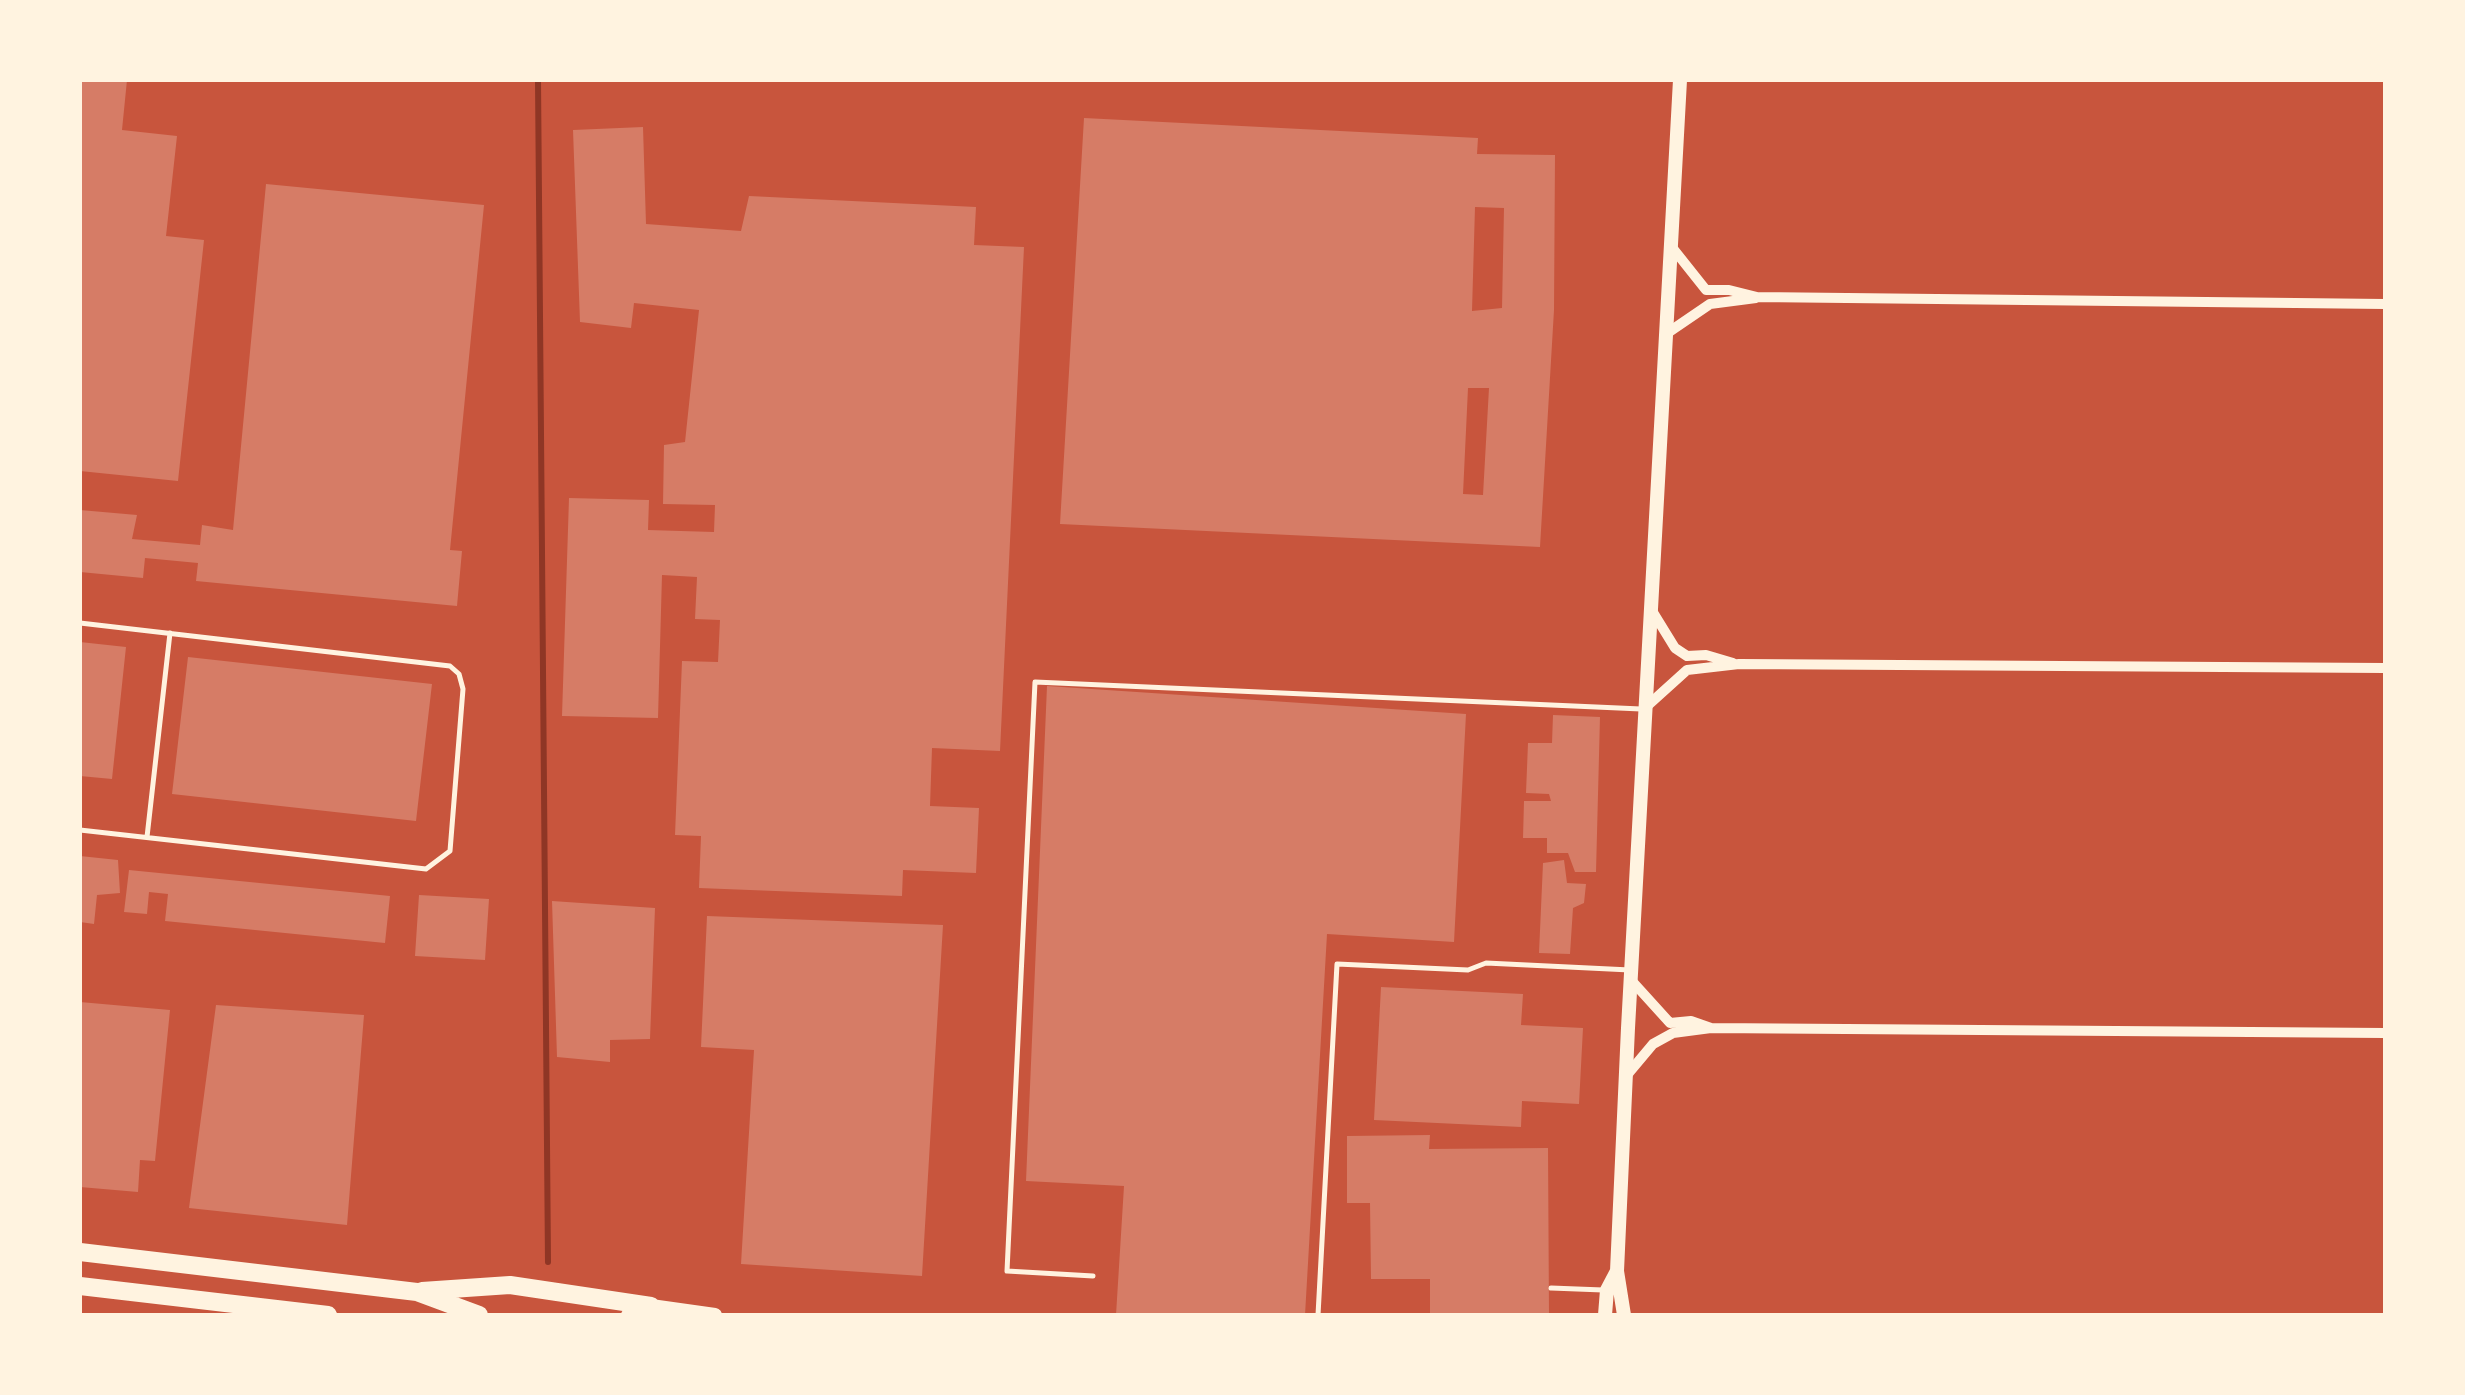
<!DOCTYPE html>
<html>
<head>
<meta charset="utf-8">
<style>
	body { margin:0 }
	#map { position:relative; width:2465px; height:1395px; overflow:hidden; background:#c8553d; font-family:"Golos Text",sans-serif }
	canvas { display:block }
	.frame { position:absolute; inset:0; border:82px solid #fff3e0; pointer-events:none }
</style>
</head>
<body>
<div id="map">
<canvas width="2465" height="1395"></canvas>
<div class="frame"></div>
</div>
<script>
const g = document.querySelector('canvas').getContext('2d');
g.lineJoin = 'round';
function poly(rows) {
  const path = new Path2D();
  for (const r of rows) {
    path.moveTo(r[0], r[1]);
    for (let i = 2; i < r.length; i += 2) path.lineTo(r[i], r[i + 1]);
  }
  return path;
}
function trace(path, color, width, dash) {
  g.strokeStyle = color;
  g.lineWidth = width;
  g.lineCap = dash ? 'butt' : 'round';
  g.setLineDash(dash || []);
  g.stroke(path);
}
function paint(path, color) {
  g.fillStyle = color;
  g.fill(path, 'evenodd');
}
trace(poly([
	[538,80,548,1262]
]), '#8f3625', 6);
paint(poly([
	[80,80,127,80,122,130,177,136,166,236,204,240,178,481,80,471],
	[1084,118,1478,138,1477,154,1555,155,1554,310,1540,547,1060,524],
	[1475,207,1504,208,1502,308,1472,311],
	[1468,388,1489,388,1483,495,1463,494],
	[643,127,646,224,741,231,749,196,976,207,974,245,1024,247,1000,751,932,748,930,806,979,808,976,873,903,870,902,896,699,888,701,836,675,835,682,661,718,662,720,620,695,619,697,577,662,575,658,718,562,716,569,498,649,500,648,530,714,532,715,505,663,504,664,445,685,442,699,310,634,303,631,328,580,322,573,130],
	[266,184,484,205,450,550,462,551,457,606,196,581,198,563,145,558,143,578,80,572,80,510,137,515,132,539,200,545,202,525,233,530],
	[80,642,126,647,112,779,80,776],
	[188,657,432,684,416,821,172,794],
	[1047,686,1466,714,1454,942,1327,934,1305,1315,1116,1315,1124,1186,1026,1181],
	[1553,715,1600,717,1596,872,1575,872,1568,853,1547,853,1547,838,1523,838,1524,801,1551,801,1549,794,1526,793,1528,743,1552,743],
	[80,856,118,860,120,893,97,895,94,924,80,922],
	[1564,860,1567,883,1586,884,1584,903,1573,908,1570,954,1539,953,1543,863],
	[129,870,390,896,385,943,165,921,168,894,149,892,147,914,124,912],
	[419,895,489,899,485,960,415,956],
	[552,901,655,908,650,1039,610,1040,610,1062,557,1057],
	[707,916,943,925,922,1276,741,1264,754,1050,701,1047],
	[1381,987,1523,994,1521,1025,1583,1028,1579,1104,1522,1101,1521,1127,1374,1120],
	[80,1002,170,1010,155,1161,140,1160,138,1192,80,1187],
	[216,1005,364,1015,347,1225,189,1208],
	[1430,1135,1429,1149,1548,1148,1549,1315,1430,1315,1430,1279,1371,1279,1370,1203,1347,1203,1347,1136]
]), '#d67c66');
trace(poly([
	[80,623,450,666,459,674,463,689,450,851,426,869,80,830],
	[147,837,170,633],
	[1093,1276,1007,1271,1035,682,1641,709],
	[1551,1288,1603,1290],
	[1318,1315,1337,964,1468,970,1486,963,1630,970]
]), '#fff3e0', 5);
trace(poly([
	[1671,246,1706,290,1729,290,1757,297,2385,304],
	[1666,334,1710,304,1756,298],
	[1651,609,1675,648,1687,656,1706,655,1733,663],
	[1646,707,1687,670,1739,664,2385,668],
	[1631,980,1670,1023,1691,1021,1711,1028],
	[1627,1075,1653,1044,1673,1033,1711,1028,2385,1033]
]), '#fff3e0', 10);
trace(poly([
	[628,1315,651,1306,715,1315],
	[1605,1315,1607,1290,1617,1271],
	[1624,1315,1617,1271,1628,1028,1680,80]
]), '#fff3e0', 14);
trace(poly([
	[80,1252,417,1292,479,1315],
	[80,1286,328,1315],
	[422,1291,510,1285,651,1306]
]), '#fff3e0', 18);
</script>
</body>
</html>
